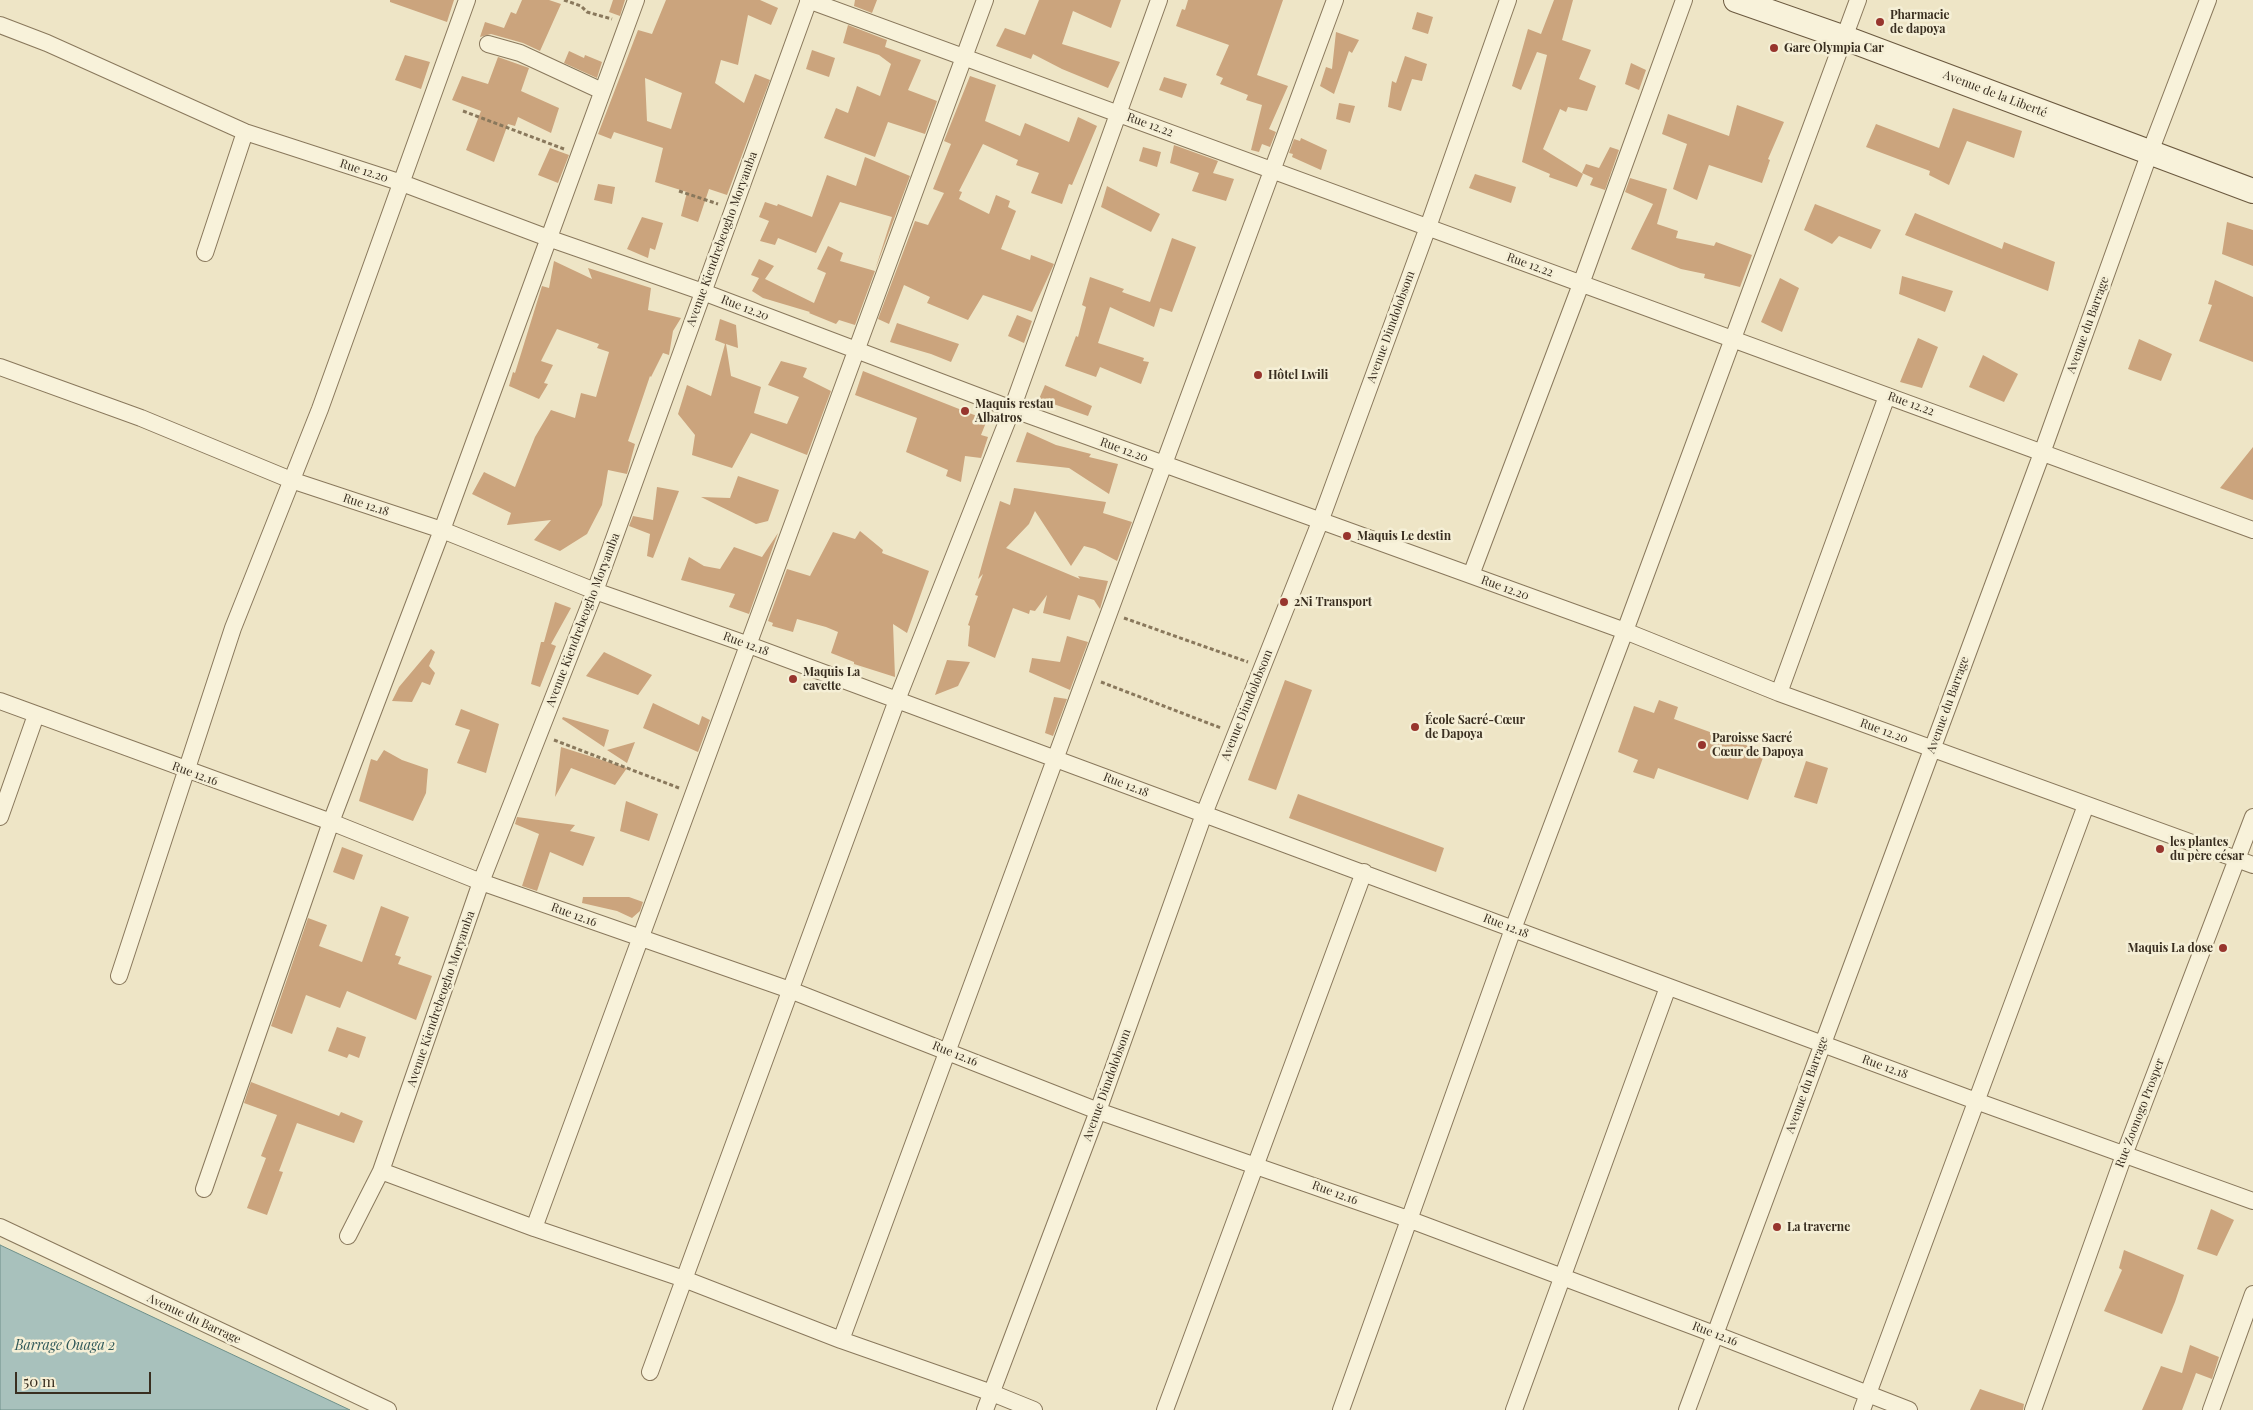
<!DOCTYPE html>
<html>
<head>
<meta charset="utf-8">
<style>
	body { margin:0 }
	#map { position:relative; width:2253px; height:1410px; overflow:hidden; background:#eee5c6; font-family:"Playfair Display",serif }
	canvas { display:block }
	.scale { position:absolute; left:15px; top:1372px; width:136px; height:22px; box-sizing:border-box; border:2px solid #392e20; border-top:0; padding-left:6px; font-size:15px; line-height:18px; white-space:nowrap; color:#392e20; -webkit-text-stroke:4px #f5efd6; paint-order:stroke }
</style>
</head>
<body>
<div id="map">
<canvas width="2253" height="1410"></canvas>
<div class="scale">50 m</div>
</div>
<script>
const g = document.querySelector('canvas').getContext('2d');
g.lineJoin = 'round';
function paint(path, color) {
  g.fillStyle = color;
  g.fill(path, 'evenodd');
}
function poly(rows) {
  const path = new Path2D();
  for (const r of rows) {
    path.moveTo(r[0], r[1]);
    for (let i = 2; i < r.length; i += 2) path.lineTo(r[i], r[i + 1]);
  }
  return path;
}
function trace(path, color, width, dash) {
  g.strokeStyle = color;
  g.lineWidth = width;
  g.lineCap = dash ? 'butt' : 'round';
  g.setLineDash(dash || []);
  g.stroke(path);
}
function drawText(font, color, halo, rows, align = 'center') {
  g.font = font + ' "Playfair Display",serif';
  g.lineWidth = 5;
  g.setLineDash([]);
  g.textBaseline = 'middle';
  g.strokeStyle = halo;
  g.fillStyle = color;
  for (const [text, x, y, turn = 0] of rows) {
    g.save();
    g.translate(x, y);
    g.rotate((+turn || 0) * Math.PI / 180);
    g.textAlign = isNaN(turn) ? turn : align;
    if (halo) g.strokeText(text, 0, 0);
    g.fillText(text, 0, 0);
    g.restore();
  }
}
const water = poly([
	[0,1245,350,1410,0,1410,0,1245]
]);
paint(water, '#a8c1bc');
trace(water, '#6e908a', 1);
paint(poly([
	[390,0,454,0,447,22,390,2],
	[522,0,549,0,561,4,540,51,523,43,491,34,480,37,485,22,504,28,511,12,516,14],
	[613,0,625,0,620,16,609,12],
	[666,0,760,0,778,8,771,25,748,15,738,65,721,60,715,83,744,103,755,74,770,80,727,195,709,189,698,222,681,216,687,192,655,182,663,148,614,132,611,139,598,134,638,30,652,34],
	[645,78,682,93,671,129,647,121],
	[855,0,877,0,872,13,854,6],
	[1039,0,1121,0,1111,28,1073,11,1062,44,1120,62,1108,88,1062,69,1033,54,1031,59,996,46,1005,28,1025,35],
	[1188,0,1283,0,1257,75,1288,86,1269,129,1276,132,1270,147,1262,144,1259,152,1251,150,1262,105,1246,100,1248,95,1220,84,1223,78,1216,75,1229,45,1176,26,1182,9,1185,10],
	[1554,0,1573,0,1562,40,1591,50,1579,79,1596,86,1587,111,1568,107,1566,112,1560,109,1543,149,1583,174,1577,187,1549,177,1550,174,1522,162,1547,55,1537,52,1521,90,1512,86,1528,29,1541,34],
	[1417,12,1433,17,1428,34,1412,29],
	[848,25,887,40,885,47,921,60,908,90,937,101,925,134,888,122,875,157,824,138,836,108,848,113,857,86,880,96,891,64,879,55,843,43],
	[1336,32,1359,40,1352,53,1349,51,1334,94,1320,86,1326,67,1332,69],
	[812,50,835,58,829,77,806,69],
	[569,51,584,58,585,55,602,62,597,78,564,63],
	[405,55,430,62,421,89,395,80],
	[1405,56,1427,64,1422,81,1412,79,1401,111,1388,107,1392,81,1396,83],
	[498,57,529,68,521,91,559,108,551,133,518,117,515,126,508,124,494,162,466,150,481,111,452,100,462,76,488,84],
	[1631,63,1646,70,1639,90,1625,84],
	[970,76,996,85,985,121,1020,136,1025,123,1069,142,1078,117,1097,126,1072,185,1069,184,1062,204,1031,193,1039,173,1016,165,1018,160,983,144,959,191,962,192,959,199,989,214,996,195,1010,201,1008,207,1016,211,1001,249,1030,260,1031,255,1054,264,1032,312,983,295,968,320,927,303,930,297,904,285,889,324,878,319,915,221,928,225,944,193,933,189,951,144,944,141],
	[1164,77,1187,84,1182,98,1159,90],
	[1339,103,1355,106,1350,123,1336,119],
	[1737,105,1784,122,1768,159,1770,160,1762,183,1709,165,1697,200,1673,189,1687,144,1662,134,1668,114,1729,136],
	[1953,108,2022,131,2014,158,1967,141,1949,185,1929,175,1930,171,1866,147,1876,124,1939,148],
	[1301,138,1327,150,1321,170,1292,157,1293,154,1289,153,1294,139,1300,141],
	[1174,145,1218,161,1213,173,1234,179,1226,201,1192,191,1199,173,1170,163],
	[1143,147,1161,152,1157,167,1139,161],
	[1610,147,1619,150,1605,190,1590,185,1593,178,1582,173,1586,164,1599,168],
	[550,148,569,155,558,183,538,175],
	[865,157,910,176,875,270,892,217,840,202,816,253,778,238,775,245,760,241,769,221,759,217,765,202,777,206,778,204,812,217,827,175,856,186],
	[1475,174,1516,187,1511,203,1469,188],
	[1630,178,1667,189,1657,224,1678,231,1676,238,1714,246,1716,242,1752,255,1740,287,1704,278,1705,274,1681,269,1631,249,1653,204,1625,192],
	[598,184,615,187,612,204,594,200],
	[1107,186,1160,214,1151,232,1101,207],
	[1815,204,1881,230,1871,249,1839,236,1832,244,1804,230],
	[1915,213,2002,249,2004,242,2055,262,2048,291,1905,235],
	[642,217,663,223,655,250,650,248,648,258,627,249],
	[2227,222,2253,230,2253,266,2222,254],
	[1172,238,1196,247,1172,312,1160,308,1154,327,1110,307,1098,343,1144,358,1143,361,1149,362,1141,384,1100,367,1096,377,1065,366,1076,336,1078,337,1086,307,1082,305,1090,277,1124,289,1122,292,1150,302],
	[828,246,843,253,840,261,875,271,855,325,839,320,836,324,809,313,810,312,763,298,752,291,759,278,751,275,759,259,774,266,765,279,814,303,826,273,817,269],
	[554,261,592,279,588,268,651,288,648,310,681,318,673,331,669,355,663,353,651,377,650,376,628,441,635,444,627,474,608,470,602,505,587,534,560,551,534,540,551,520,507,525,511,513,472,494,484,472,515,487,535,437,551,410,575,418,581,393,596,397,609,352,597,348,599,344,557,329,541,361,553,365,544,383,548,384,539,399,509,386,513,372,515,373,542,286,549,288],
	[1902,276,1953,291,1945,312,1899,294],
	[1780,278,1799,288,1782,332,1761,322],
	[2215,280,2253,297,2253,362,2199,341,2212,305,2208,304],
	[1017,315,1032,321,1024,343,1008,336],
	[720,319,736,325,738,348,726,344,731,376,761,387,754,413,787,424,799,397,768,385,781,361,807,368,803,377,831,391,807,455,751,433,732,468,692,455,695,435,678,414,687,385,711,396,725,344,715,340],
	[897,323,959,344,951,362,931,354,890,342],
	[1918,338,1938,347,1922,388,1900,382],
	[2139,339,2172,354,2161,381,2128,369],
	[1983,355,2018,374,2004,402,1969,387],
	[863,371,987,420,981,435,988,437,981,458,965,456,961,482,946,476,948,470,906,452,917,418,855,395],
	[1045,385,1092,406,1088,416,1039,399],
	[1027,432,1056,445,1091,454,1089,457,1118,464,1109,494,1069,468,1016,462],
	[2253,447,2253,500,2220,488],
	[738,476,779,490,768,521,756,524,701,497,730,498],
	[657,487,679,491,653,558,647,556,650,534,629,526,633,516,653,520],
	[1014,488,1106,502,1103,513,1132,522,1117,561,1095,549,1084,546,1071,566,1035,511,1029,524,1006,548,1080,579,1078,576,1108,581,1100,609,1094,600,1078,595,1070,620,1043,613,1047,595,1035,611,1030,610,1029,614,1013,608,995,658,968,646,970,626,968,625,978,596,975,595,983,574,978,579,1000,501,1010,505],
	[860,531,883,550,882,553,929,571,907,633,893,624,895,677,854,664,854,662,831,653,838,632,826,627,797,619,793,632,772,626,773,623,768,621,787,569,810,576,833,532,855,539],
	[778,533,749,614,729,607,735,594,681,580,689,557,704,566,720,569,734,547,762,557],
	[555,602,571,608,551,644,556,646,540,687,531,684,541,642,544,642],
	[1067,636,1088,642,1070,690,1029,672,1032,658,1060,662],
	[431,649,435,652,429,666,435,673,430,685,422,682,412,702,392,701,399,687],
	[604,652,652,675,638,695,586,676],
	[947,660,970,662,958,686,935,695],
	[1285,680,1312,690,1276,790,1248,780],
	[1054,697,1067,699,1053,736,1045,733],
	[1659,700,1678,707,1674,719,1765,752,1748,800,1658,768,1654,779,1633,772,1638,760,1618,752,1634,706,1654,713],
	[653,703,699,725,702,716,710,720,698,752,643,728],
	[461,709,499,724,486,773,457,763,470,730,455,725],
	[563,717,609,730,604,747,562,719],
	[635,742,627,763,607,750],
	[561,747,627,768,615,785,571,768,555,797],
	[384,750,402,760,428,769,426,793,413,821,359,801,371,759,377,761],
	[1806,761,1828,768,1817,804,1794,797],
	[1298,794,1444,848,1436,872,1289,818],
	[626,801,658,814,649,841,620,831],
	[517,817,575,825,570,831,595,837,583,866,550,852,537,891,522,886,539,834,515,824],
	[342,847,363,855,354,880,333,872],
	[583,897,629,897,643,902,640,911,632,918,617,911,582,903],
	[381,906,409,917,395,955,401,957,398,964,432,976,416,1020,347,991,340,1008,306,995,292,1034,271,1026,308,918,327,925,319,946,362,962],
	[337,1027,366,1037,359,1058,349,1054,347,1058,328,1051],
	[251,1082,339,1116,341,1112,363,1121,354,1143,297,1123,279,1171,283,1172,267,1215,247,1208,266,1158,261,1156,277,1115,244,1103],
	[2211,1209,2234,1220,2217,1256,2197,1249],
	[2124,1250,2184,1275,2175,1302,2162,1334,2104,1311,2122,1270,2119,1268],
	[2190,1345,2219,1357,2212,1379,2196,1373,2182,1410,2142,1410,2161,1366,2182,1373],
	[1980,1389,2024,1404,2023,1410,1970,1410]
]), '#cba47d');
const minor = poly([
	[808,0,2253,530],
	[0,25,47,43,245,132,402,183,548,238,703,292,1012,409,1625,631,1779,693,2253,865],
	[488,44,520,53,602,91],
	[205,253,245,132],
	[0,367,141,418,291,480,442,530,595,591,749,645,1976,1101,2253,1201],
	[1471,575,1581,284,1684,0],
	[1779,693,1887,396],
	[0,701,331,822,481,882,790,990,1098,1111,1408,1219,1714,1334,1909,1410],
	[0,817,36,715],
	[119,976,233,628,320,409,467,0],
	[381,1171,534,1228,684,1279,841,1340,992,1393,1034,1410],
	[204,1189,331,822,442,530,636,0],
	[0,1227,388,1410],
	[534,1228,985,0],
	[348,1236,381,1171,481,882,595,591,809,0],
	[841,1340,1335,0],
	[650,1372,897,700,1012,409,1159,0],
	[985,1410,1098,1111,1204,814,1320,522,1428,227,1508,0],
	[1165,1410,1364,872],
	[1341,1410,1513,929,1625,631,1858,0],
	[1514,1410,1668,987],
	[1687,1410,2042,453,2150,152,2208,0],
	[1862,1410,2086,805],
	[2033,1410,2124,1155,2253,817],
	[2211,1410,2253,1294]
]);
const secondary = poly([
	[1736,0,1845,38,2253,191]
]);
trace(minor, '#89785c', 18);
trace(secondary, '#6b593f', 26);
trace(poly([
	[564,0,581,6,587,12,612,19],
	[463,111,564,149],
	[679,191,718,204],
	[1124,618,1248,662],
	[1101,682,1221,728],
	[554,740,679,788]
]), '#89785c', 3, [4, 2.5]);
trace(minor, '#f8f2da', 16);
trace(secondary, '#f8f2da', 24);
for (const [x, y, r, color] of [
	[1880,22,5,"#97352d"],
	[1774,48,5,"#97352d"],
	[1258,375,5,"#97352d"],
	[965,411,5,"#97352d"],
	[1347,536,5,"#97352d"],
	[1284,602,5,"#97352d"],
	[793,679,5,"#97352d"],
	[1415,727,5,"#97352d"],
	[1702,745,5,"#97352d"],
	[2160,849,5,"#97352d"],
	[2223,948,5,"#97352d"],
	[1777,1227,5,"#97352d"]
]) {
  const dot = new Path2D();
  dot.arc(x, y, r, 0, 2 * Math.PI);
  g.fillStyle = color;
  g.fill(dot);
  trace(dot, '#f5efd6', 2);
}
drawText('bold 12px', '#392e20', '#f5efd6', [
	["Pharmacie",1890,15],
	["de dapoya",1890,29],
	["Gare Olympia Car",1784,48],
	["Hôtel Lwili",1268,375],
	["Maquis restau",975,404],
	["Albatros",975,418],
	["Maquis Le destin",1357,536],
	["2Ni Transport",1294,602],
	["Maquis La",803,672],
	["cavette",803,686],
	["École Sacré-Cœur",1425,720],
	["de Dapoya",1425,734],
	["Paroisse Sacré",1712,738],
	["Cœur de Dapoya",1712,752],
	["les plantes",2170,842],
	["du père césar",2170,856],
	["Maquis La dose",2213,948,"right"],
	["La traverne",1787,1227]
], 'left');
drawText('12px', '#392e20', '#f5efd6', [
	["Avenue de la Liberté",1995,94,21],
	["Rue 12.22",1150,125,20],
	["Rue 12.20",364,171,18],
	["Avenue Kiendrebeogho Moryamba",722,239,-70],
	["Rue 12.22",1530,265,20],
	["Rue 12.20",745,308,21],
	["Avenue du Barrage",2088,325,-70],
	["Avenue Dimdolobsom",1391,327,-70],
	["Rue 12.22",1911,404,20],
	["Rue 12.20",1124,450,20],
	["Rue 12.18",366,505,18],
	["Rue 12.20",1505,588,20],
	["Avenue Kiendrebeogho Moryamba",583,620,-69],
	["Rue 12.18",746,644,20],
	["Avenue Dimdolobsom",1247,705,-68],
	["Avenue du Barrage",1948,705,-70],
	["Rue 12.20",1884,731,20],
	["Rue 12.16",195,774,20],
	["Rue 12.18",1126,785,21],
	["Rue 12.16",574,915,20],
	["Rue 12.18",1506,926,21],
	["Avenue Kiendrebeogho Moryamba",441,999,-71],
	["Rue 12.16",955,1054,22],
	["Rue 12.18",1885,1067,20],
	["Avenue Dimdolobsom",1107,1085,-70],
	["Avenue du Barrage",1807,1085,-70],
	["Rue Zoonogo Prosper",2140,1113,-69],
	["Rue 12.16",1335,1193,20],
	["Avenue du Barrage",194,1319,25],
	["Rue 12.16",1715,1334,21]
]);
drawText('italic 14px', '#2f5859', '#f5efd6', [
	["Barrage Ouaga 2",65,1346]
]);
</script>
</body>
</html>
